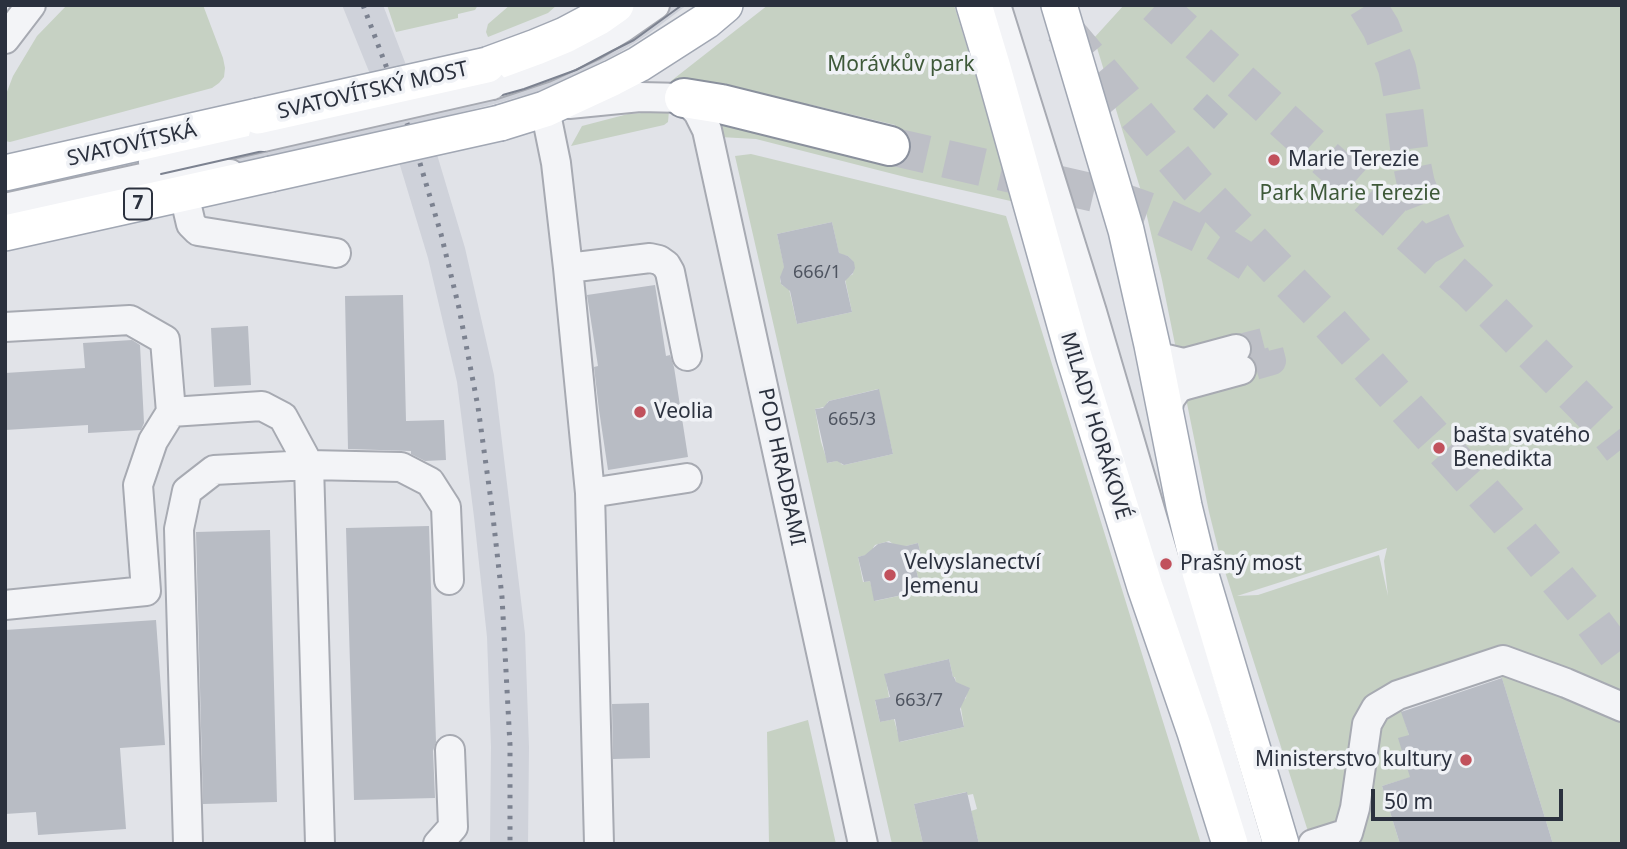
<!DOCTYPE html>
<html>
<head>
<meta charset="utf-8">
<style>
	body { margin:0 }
	#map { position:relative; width:1627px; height:849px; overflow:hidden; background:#e1e3e8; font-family:"Noto Sans",sans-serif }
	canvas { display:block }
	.frame { position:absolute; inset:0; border:7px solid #2b313e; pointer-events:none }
	.scale { position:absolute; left:1371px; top:789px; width:192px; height:32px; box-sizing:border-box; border:4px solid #2b313e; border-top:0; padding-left:9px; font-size:21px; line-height:24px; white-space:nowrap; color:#2b313e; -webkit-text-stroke:5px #f0f2f6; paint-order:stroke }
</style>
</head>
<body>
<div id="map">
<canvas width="1627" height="849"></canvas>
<div class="frame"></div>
<div class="scale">50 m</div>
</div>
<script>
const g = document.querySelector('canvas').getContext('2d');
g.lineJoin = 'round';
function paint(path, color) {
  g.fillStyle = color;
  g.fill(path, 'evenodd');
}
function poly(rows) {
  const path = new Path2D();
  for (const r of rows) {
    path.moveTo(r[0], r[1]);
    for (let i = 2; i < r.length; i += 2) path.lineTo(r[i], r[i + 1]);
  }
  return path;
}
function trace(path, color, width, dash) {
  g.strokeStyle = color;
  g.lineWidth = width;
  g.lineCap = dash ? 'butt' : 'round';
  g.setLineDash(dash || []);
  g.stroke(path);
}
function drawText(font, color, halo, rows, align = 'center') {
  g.font = font + ' "Noto Sans",sans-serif';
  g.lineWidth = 7;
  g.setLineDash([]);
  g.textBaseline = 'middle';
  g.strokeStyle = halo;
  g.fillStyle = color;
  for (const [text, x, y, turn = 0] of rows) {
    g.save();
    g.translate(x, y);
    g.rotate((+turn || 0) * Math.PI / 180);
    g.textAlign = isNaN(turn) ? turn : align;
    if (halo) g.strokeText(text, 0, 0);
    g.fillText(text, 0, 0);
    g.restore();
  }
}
paint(poly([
	[342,5,383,5,418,96,645,5,687,5,647,35,617,54,567,79,539,91,498,103,427,121,465,248,494,375,525,634,529,747,528,844,490,844,491,747,487,637,474,517,457,382,428,258,389,129,5,215,5,189,370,74]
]), '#cfd2da');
paint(poly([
	[67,5,203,5,223,58,225,68,224,77,219,83,212,88,10,142,5,141,5,97,13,76,37,36],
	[387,5,478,5,475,10,458,14,458,18,396,32],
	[510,5,557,5,548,13,488,37,486,32,488,24],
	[768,5,954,5,1015,202,909,178,756,139,720,137,719,131,720,122,886,160,895,125,808,104,807,109,689,84,671,83,671,81],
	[1124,5,1622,5,1622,844,1553,844,1501,675,1400,706,1409,735,1410,757,1404,759,1406,765,1417,762,1421,774,1382,786,1400,844,1312,844,1220,556,1209,512,1162,280,1141,191,1094,38],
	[1387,548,1384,561,1388,596,1379,555,1258,595,1237,596],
	[669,111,668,122,664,125,571,146,582,126,628,114],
	[751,154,1006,216,1201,844,979,844,971,811,977,809,973,794,968,795,966,792,914,804,923,844,892,844,735,156],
	[832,222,839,254,848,256,854,263,853,274,845,279,852,312,797,324,789,289,782,285,780,281,781,275,785,270,777,234],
	[878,389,893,454,844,465,841,464,840,460,828,463,821,442,815,409,828,406,827,403,829,401],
	[889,541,893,544,894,549,918,543,924,567,916,569,921,591,875,601,870,581,863,582,858,557,874,553,873,548,875,545],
	[949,659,953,677,955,677,956,684,962,685,967,690,966,698,960,702,964,727,900,742,894,719,880,722,875,701,889,697,885,674],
	[808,720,836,844,769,844,767,732]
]), '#c6d1c3');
paint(poly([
	[1207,94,1228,114,1214,129,1193,109],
	[832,222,839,253,848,256,854,262,855,268,853,273,845,281,852,312,797,324,790,291,781,284,780,277,784,267,777,234],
	[655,285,666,356,670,355,674,367,688,457,608,470,599,410,594,367,598,366,587,295],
	[403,295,406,421,444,420,446,460,425,461,411,454,411,451,348,449,345,296],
	[248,326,251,385,214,387,211,328],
	[132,340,140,345,144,423,141,430,88,433,88,425,5,430,5,373,85,368,83,343],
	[879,389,893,454,844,465,837,461,827,463,815,409,823,408,829,401],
	[429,526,436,742,433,751,435,798,354,800,346,528],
	[270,530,277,802,203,804,196,532],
	[886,542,906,546,918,543,924,567,916,569,921,591,874,601,870,581,864,582,858,557,865,555,878,544],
	[156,620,165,745,120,748,126,829,38,835,36,812,5,814,5,630],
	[949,659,953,677,954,677,956,682,970,688,960,709,964,727,899,742,895,719,880,722,875,700,890,697,884,674],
	[1502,678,1553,844,1400,844,1382,786,1410,777,1398,738,1409,735,1401,712],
	[649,703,650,758,613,759,612,704],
	[967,792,979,844,923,844,914,804]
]), '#b8bcc4');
trace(poly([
	[1236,349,1267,341,1272,361,1241,370]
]), '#bdbfc6', 28, [28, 14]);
trace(poly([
	[1156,5,1471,290,1600,421,1622,449],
	[1367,5,1381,28,1397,68,1402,93,1410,155,1416,184,1427,212,1439,240,1452,263],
	[1063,28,1197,186,1329,322,1507,519,1587,614,1622,661],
	[890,146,1099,194,1164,217,1213,240,1254,266]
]), '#bdbfc6', 38, [38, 19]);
const minor = poly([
	[996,5,1092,312,1248,844],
	[5,39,31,5],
	[492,85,546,67,592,46,622,28,655,5],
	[569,104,640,97,684,98,698,112,707,130,863,844],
	[545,109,556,163,568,268,650,258,659,260,666,265,670,272,687,356],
	[153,162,263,137],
	[184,194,191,224,198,231,336,253],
	[5,208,161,174,230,174],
	[568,268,590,493,599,844],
	[5,327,130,320,165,340,171,412,153,441,138,485,146,591,5,605],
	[1153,349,1163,358,1184,363,1236,349],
	[171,412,262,406,283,417,309,465,320,844],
	[1166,415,1170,399,1178,388,1186,385,1241,370],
	[590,493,687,478],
	[188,844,179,529,187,491,214,470,309,465,401,467,430,482,446,507,449,580],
	[438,844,453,827,450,750],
	[1313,844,1348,833,1355,808,1367,724,1376,708,1398,695,1503,660,1566,683,1622,707]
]);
const major = poly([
	[974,5,993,68,1074,357,1145,587,1195,732,1230,844],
	[1059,5,1126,230,1152,345,1184,506,1200,572,1281,844],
	[487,65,536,47,565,35,599,17,616,5],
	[500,123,545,109,612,78,639,64,706,21,725,5],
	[5,173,258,116],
	[5,233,271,174]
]);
const highway = poly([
	[684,98,721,104,890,146]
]);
trace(minor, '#a7aab2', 32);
trace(major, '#a1a7b3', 38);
trace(highway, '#8a909d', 42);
trace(minor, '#f3f4f7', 28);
trace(major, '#fff', 35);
trace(highway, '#fff', 38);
trace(poly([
	[161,174,467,105,524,89,576,70,612,51,634,40,682,5]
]), '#7c8290', 2);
trace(poly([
	[363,5,397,95,414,143,441,234,459,308,478,407,492,508,502,597,510,745,510,844]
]), '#7c8290', 5, [3.5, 7]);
const minorBridge = poly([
	[263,137,492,85]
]);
const majorBridge = poly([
	[258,116,487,65],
	[271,174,500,123]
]);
trace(minorBridge, '#a7aab2', 32, []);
trace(majorBridge, '#a1a7b3', 38, []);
trace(minorBridge, '#f3f4f7', 28);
trace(majorBridge, '#fff', 35);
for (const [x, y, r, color] of [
	[1274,160,7,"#c1515c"],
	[640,412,7,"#c1515c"],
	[1439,448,7,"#c1515c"],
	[1166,564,7,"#c1515c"],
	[890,575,7,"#c1515c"],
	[1466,760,7,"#c1515c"]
]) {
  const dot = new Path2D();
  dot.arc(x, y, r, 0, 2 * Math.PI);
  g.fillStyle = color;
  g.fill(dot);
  trace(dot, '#f0f2f6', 2.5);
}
drawText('18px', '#4e5460', null, [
	["666/1",817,273],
	["665/3",852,420],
	["663/7",919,701]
]);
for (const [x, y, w] of [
	[138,204,28]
]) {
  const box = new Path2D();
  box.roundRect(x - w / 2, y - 15.5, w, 31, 5);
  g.fillStyle = '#f0f2f6';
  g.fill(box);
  trace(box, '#2b313e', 2);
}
drawText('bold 19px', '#2b313e', null, [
	["7",138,204]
]);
drawText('21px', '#3e5939', '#f0f2f6', [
	["Morávkův park",901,65],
	["Park Marie Terezie",1350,194]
]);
drawText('21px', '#2b313e', '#f0f2f6', [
	["SVATOVÍTSKÝ MOST",373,91,-13],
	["SVATOVÍTSKÁ",132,145,-13],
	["MILADY HORÁKOVÉ",1095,426,73],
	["POD HRADBAMI",781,467,78]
]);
drawText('21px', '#2b313e', '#f0f2f6', [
	["Marie Terezie",1288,160],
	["Veolia",654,412],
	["bašta svatého",1453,436],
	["Benedikta",1453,460],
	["Velvyslanectví",904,563],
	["Jemenu",904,587],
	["Prašný most",1180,564],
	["Ministerstvo kultury",1452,760,"right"]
], 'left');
</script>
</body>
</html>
